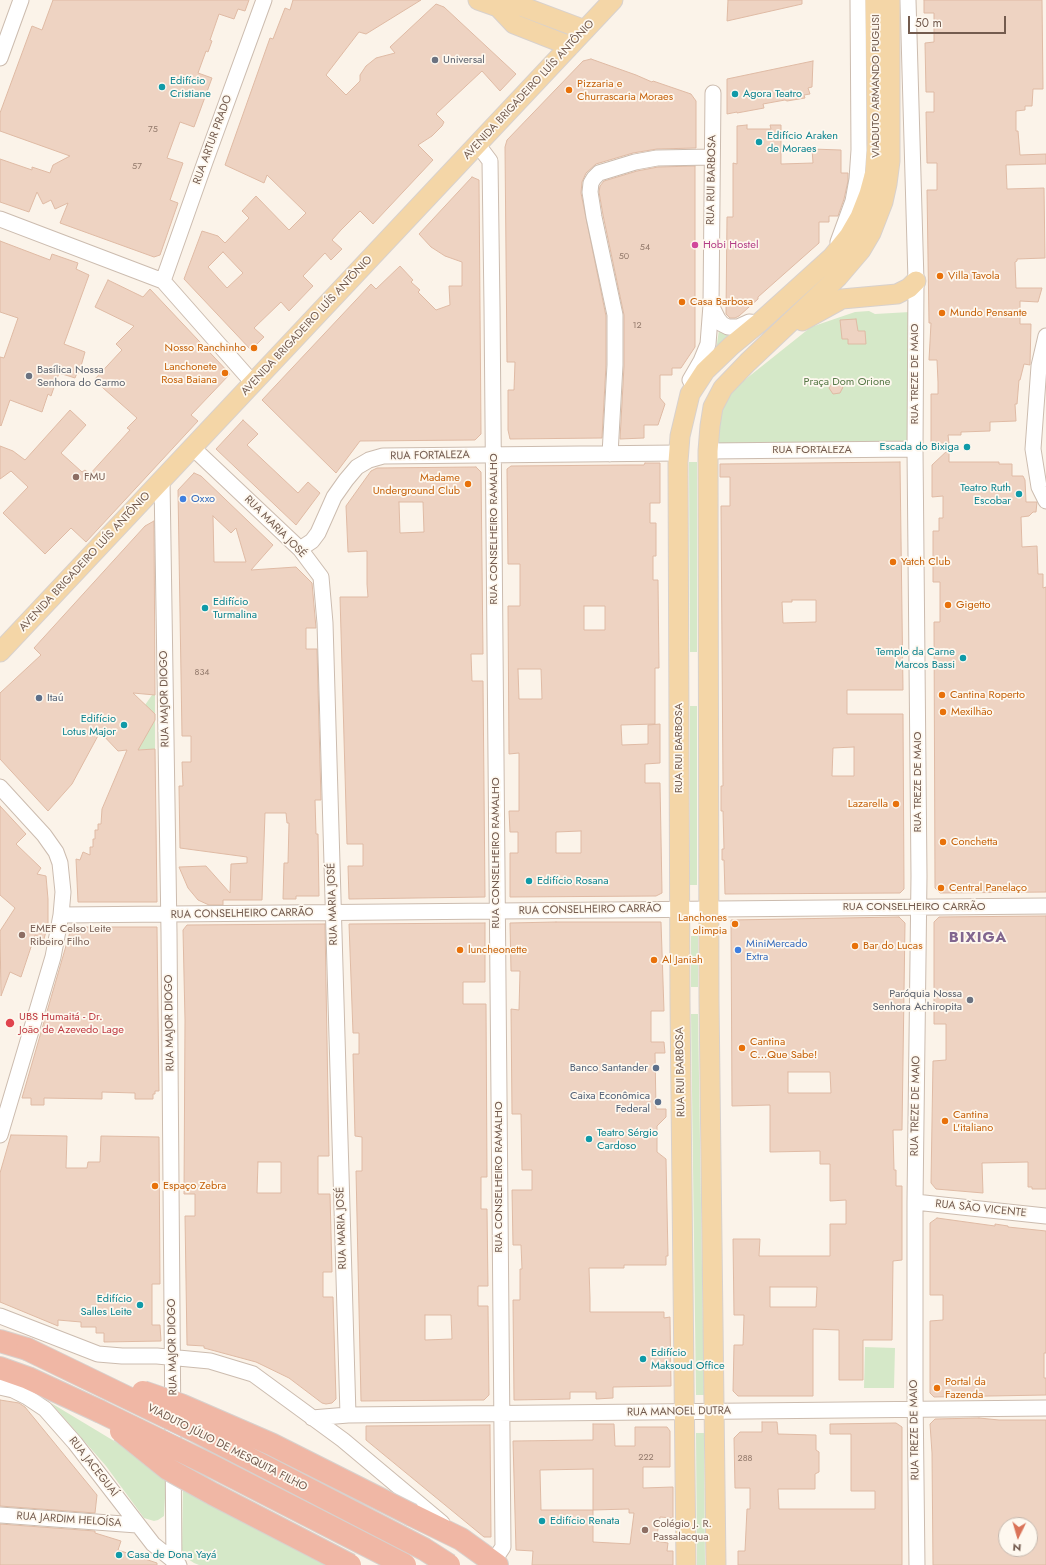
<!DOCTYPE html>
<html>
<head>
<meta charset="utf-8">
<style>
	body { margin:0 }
	#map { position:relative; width:1046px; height:1565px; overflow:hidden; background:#fbf3e9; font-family:Jost,sans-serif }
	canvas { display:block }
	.north { position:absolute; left:998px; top:1517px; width:40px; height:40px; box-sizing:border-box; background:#fef8ef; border:1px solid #c6b9af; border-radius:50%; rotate:185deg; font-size:11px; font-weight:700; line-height:16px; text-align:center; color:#735b4e }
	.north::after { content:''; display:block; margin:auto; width:14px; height:18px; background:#da7358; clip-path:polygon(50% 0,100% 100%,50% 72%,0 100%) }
	.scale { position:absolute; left:908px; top:16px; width:98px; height:18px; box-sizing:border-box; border:2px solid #735b4e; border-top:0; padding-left:5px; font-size:12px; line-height:14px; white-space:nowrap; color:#735b4e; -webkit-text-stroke:3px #fef8ef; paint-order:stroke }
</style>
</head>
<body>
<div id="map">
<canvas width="1046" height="1565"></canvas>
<div class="north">N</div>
<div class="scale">50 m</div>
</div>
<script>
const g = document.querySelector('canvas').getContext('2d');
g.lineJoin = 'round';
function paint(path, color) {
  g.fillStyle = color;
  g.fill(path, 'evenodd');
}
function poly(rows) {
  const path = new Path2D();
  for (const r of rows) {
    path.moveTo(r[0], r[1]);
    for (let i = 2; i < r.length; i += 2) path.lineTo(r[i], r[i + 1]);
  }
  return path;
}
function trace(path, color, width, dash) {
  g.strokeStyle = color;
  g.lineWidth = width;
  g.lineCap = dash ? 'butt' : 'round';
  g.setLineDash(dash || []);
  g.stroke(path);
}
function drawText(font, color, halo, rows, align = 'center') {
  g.font = font + ' Jost,sans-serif';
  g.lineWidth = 3.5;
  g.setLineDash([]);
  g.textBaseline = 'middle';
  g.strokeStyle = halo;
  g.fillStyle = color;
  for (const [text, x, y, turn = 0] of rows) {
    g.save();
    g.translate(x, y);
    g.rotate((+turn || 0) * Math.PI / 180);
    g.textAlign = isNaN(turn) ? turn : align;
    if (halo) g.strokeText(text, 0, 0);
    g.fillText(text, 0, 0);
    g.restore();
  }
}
paint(poly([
	[869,311,875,314,910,312,911,443,716,446,720,411,732,390,811,327,855,312],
	[719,330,732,337,715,357],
	[689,462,697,462,697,652,690,652],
	[152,695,155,695,155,714,145,705],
	[690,706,697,706,697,885,690,885],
	[155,720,155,749,133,750,143,740],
	[691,936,698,936,698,987,691,987],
	[691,1014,698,1014,704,1395,696,1395],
	[865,1347,895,1348,894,1388,864,1388],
	[51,1403,129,1450,166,1480,164,1516,158,1520,154,1521,144,1518,106,1466],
	[696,1433,704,1433,705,1565,697,1565],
	[183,1482,244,1523,335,1565,199,1565,194,1563,188,1559,182,1550]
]), '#d5e8c8');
const building = poly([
	[53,0,249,0,245,11,238,9,234,19,219,14,210,40,212,41,208,52,206,51,198,73,212,78,194,127,180,122,167,158,183,163,170,200,178,203,160,255,154,257,60,223,68,203,55,209,51,200,43,204,37,192,29,212,0,202,0,159,32,170,32,167,50,173,53,165,70,156,0,131,0,113,32,26,42,30,53,0],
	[293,0,421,0,366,34,359,32,326,75,346,95,360,81,360,75,366,66,376,58,395,53,390,47,436,4,444,7,516,74,500,91,482,71,436,114,444,122,442,126,432,136,418,145,433,160,373,224,360,211,341,230,332,240,342,249,331,260,325,253,303,276,313,286,289,311,281,302,254,328,264,337,251,350,184,279,202,231,218,236,225,243,249,218,242,211,256,196,289,230,306,213,267,175,264,183,225,165,270,38,273,39,285,8,290,10,293,0],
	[223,252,243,273,227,288,208,267,223,252],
	[728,0,802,0,802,4,727,21,728,0],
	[924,0,1042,0,1043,89,1033,89,1032,106,1025,106,1025,110,1016,111,1016,131,1018,131,1020,155,1046,154,1046,164,1006,165,1007,189,1044,188,1045,258,1017,259,1017,261,1015,262,1016,288,1042,288,1038,302,1020,301,1020,324,1031,324,1030,365,1024,364,1020,380,1019,380,1017,404,1015,404,1016,421,990,422,990,431,961,432,961,435,948,435,949,443,931,444,931,394,938,394,938,382,937,360,929,360,931,323,929,323,927,190,937,190,937,163,927,163,926,112,934,112,934,92,926,92,925,43,934,42,934,13,924,13,924,0],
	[591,59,636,75,652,82,653,81,691,94,696,101,696,148,657,149,633,153,596,164,586,173,582,182,581,193,606,316,606,365,602,438,510,439,508,430,508,390,514,390,515,362,507,362,505,147,507,140,583,61,591,59],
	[813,61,812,87,808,88,810,94,804,95,805,98,787,101,785,100,763,104,764,108,737,113,737,112,727,114,727,79,813,61],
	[747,125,747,129,771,129,770,125,781,125,781,164,813,163,812,149,841,150,841,173,848,173,848,181,844,199,838,216,829,216,829,222,819,222,819,243,758,297,758,299,739,316,735,318,730,318,726,314,727,217,733,217,733,163,737,164,737,126,747,125],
	[695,166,695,347,681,368,672,368,672,375,660,375,660,398,665,404,658,425,644,425,644,438,620,439,624,366,624,315,603,215,599,192,600,186,604,181,637,171,658,167,695,166],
	[472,177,479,180,481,434,475,440,360,441,336,473,262,400,371,284,376,289,400,266,413,280,411,282,420,290,418,292,436,310,450,305,449,286,462,286,462,262,445,256,431,247,419,234,472,177],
	[0,241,50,260,52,254,78,263,76,269,89,275,64,344,85,352,79,373,77,373,75,378,59,373,51,396,48,394,42,412,10,400,1,426,0,425,0,357,4,358,18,318,0,312,0,241],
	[108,280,143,297,150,289,230,374,191,415,198,421,86,542,71,528,45,554,3,513,28,487,11,471,0,479,0,446,13,451,25,460,70,410,86,425,61,453,82,472,85,470,90,474,130,430,127,428,137,418,94,380,122,350,116,344,134,326,95,307,108,280],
	[856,319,858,331,865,331,866,344,848,344,848,339,842,339,840,320,856,319],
	[833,382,839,382,843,387,840,393,833,394,829,388,833,382],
	[243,420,258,434,247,445,298,493,308,482,320,493,296,525,216,449,243,420],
	[949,449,949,462,999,462,999,464,1012,464,1012,476,1023,476,1025,480,1026,502,1037,502,1036,512,1033,512,1029,516,1021,517,1022,547,1037,546,1038,574,1043,574,1043,588,1046,587,1046,892,940,893,935,888,934,622,940,622,940,582,933,582,933,531,939,531,939,518,943,518,943,496,932,497,932,465,949,449],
	[900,462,903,690,847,690,847,714,903,714,904,889,900,893,725,894,724,860,722,860,722,849,724,849,723,811,721,811,721,786,723,786,721,506,730,506,730,477,720,477,720,464,900,462],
	[792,600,816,600,816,622,783,623,782,602,792,602,792,600],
	[854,747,854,776,832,776,833,748,854,747],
	[645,463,660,463,660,503,650,503,650,523,656,523,656,556,653,556,653,580,658,580,659,668,655,668,655,724,621,725,622,745,648,744,648,725,660,724,660,763,645,764,645,783,660,783,662,893,656,896,510,897,510,853,518,853,518,832,510,832,509,811,519,811,519,753,509,754,508,606,520,606,520,564,508,564,507,469,511,466,631,465,644,465,645,463],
	[584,606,605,606,605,630,584,630,584,606],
	[518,669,541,669,542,699,519,699,518,669],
	[581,831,581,853,556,853,556,832,581,831],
	[476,467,481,472,483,654,471,654,472,681,483,681,485,897,349,899,348,866,363,866,363,844,347,844,340,597,368,597,367,584,367,551,348,552,346,506,371,471,377,468,476,467],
	[399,502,423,502,424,532,400,533,399,502],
	[194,473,201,476,273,545,251,570,296,567,312,583,316,628,306,628,306,649,317,649,321,800,315,800,316,834,318,834,319,896,296,896,296,899,283,899,284,863,288,863,289,823,287,823,286,813,265,813,262,900,223,900,223,905,209,905,198,900,188,888,179,867,206,866,230,893,231,864,247,863,247,857,180,848,179,786,183,786,182,762,191,762,191,736,182,736,178,490,194,473],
	[213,516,231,533,236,528,246,562,214,562,213,516],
	[154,521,155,695,133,693,155,714,155,720,138,750,155,749,157,902,78,902,76,859,80,860,83,852,90,855,90,847,93,847,93,839,95,839,95,830,98,830,98,824,101,824,102,809,127,750,118,751,100,732,72,784,48,811,0,759,0,693,41,655,34,648,145,526,154,521],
	[0,806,26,834,16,844,41,868,37,874,46,876,48,899,48,924,44,939,35,935,21,977,10,972,1,996,0,931,15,908,0,895,0,806],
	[1046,916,1046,1189,1032,1189,1032,1187,1028,1187,1028,1162,982,1163,983,1193,936,1189,931,1183,933,1061,946,1060,946,1024,934,1024,934,922,939,917,1046,916],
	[899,917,905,923,902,1130,893,1130,894,1170,896,1170,896,1186,902,1186,902,1260,893,1261,892,1340,863,1340,863,1380,839,1380,839,1330,813,1329,813,1396,738,1396,733,1391,734,1345,743,1345,744,1315,734,1315,733,1239,760,1239,759,1256,830,1256,830,1224,846,1224,846,1200,830,1201,830,1164,820,1164,820,1151,770,1152,770,1105,732,1106,731,920,899,917],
	[788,1072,830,1072,831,1093,788,1093,788,1072],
	[770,1287,817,1287,816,1307,770,1307,770,1287],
	[556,922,661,922,664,1011,651,1011,651,1042,664,1042,665,1053,655,1053,656,1109,666,1109,666,1117,657,1126,657,1152,666,1159,668,1256,666,1256,666,1265,624,1265,624,1268,589,1268,590,1298,590,1312,664,1312,664,1318,670,1317,671,1386,613,1387,613,1398,596,1399,596,1392,570,1392,570,1399,514,1400,513,1300,520,1300,520,1269,522,1269,521,1245,513,1245,512,1190,532,1190,532,1170,522,1170,521,1114,512,1114,511,1009,519,1010,520,971,511,971,510,923,556,922],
	[485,923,485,982,463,982,463,1004,486,1004,487,1177,481,1177,481,1209,487,1209,488,1286,478,1286,478,1306,488,1306,489,1395,484,1400,361,1401,356,1171,362,1171,362,1137,355,1136,353,1054,359,1054,359,1033,353,1033,349,924,485,923],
	[425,1315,451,1315,452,1339,425,1340,425,1315],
	[325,924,329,1156,318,1156,318,1194,330,1194,332,1272,323,1272,323,1297,333,1297,336,1399,332,1403,326,1404,322,1403,289,1378,256,1362,204,1348,204,1346,187,1345,185,1216,195,1216,195,1194,184,1194,185,1020,183,930,187,925,325,924],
	[258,1162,281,1162,281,1193,257,1193,258,1162],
	[76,927,157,927,159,1091,155,1091,155,1094,153,1094,153,1099,135,1099,135,1093,102,1092,102,1099,44,1098,44,1105,31,1105,31,1098,22,1098,70,932,76,927],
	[11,1135,67,1136,66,1168,87,1168,88,1162,100,1162,101,1136,159,1137,160,1284,152,1284,152,1325,160,1325,161,1341,104,1342,104,1333,96,1333,96,1327,81,1327,81,1322,58,1320,58,1326,0,1302,0,1173,11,1135],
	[937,1218,995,1226,995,1224,1008,1226,1008,1227,1046,1231,1046,1353,1044,1353,1044,1378,1046,1378,1046,1395,934,1397,930,1393,930,1321,943,1320,943,1295,930,1295,930,1223,937,1218],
	[0,1400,19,1403,25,1407,97,1495,95,1513,0,1506,0,1400],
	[979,1418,999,1420,1046,1420,1046,1565,933,1565,932,1453,930,1424,935,1419,979,1418],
	[1006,1525,1030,1525,1030,1549,1006,1549,1006,1525],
	[762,1422,777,1422,778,1434,816,1435,816,1450,819,1452,819,1472,815,1474,815,1489,778,1489,779,1509,875,1509,875,1491,851,1491,851,1434,830,1434,830,1424,896,1423,902,1427,902,1565,738,1565,738,1551,745,1551,747,1509,750,1509,750,1488,735,1488,734,1438,740,1432,762,1432,762,1422],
	[593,1424,614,1424,615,1446,635,1446,635,1427,667,1427,670,1431,670,1467,643,1467,643,1488,673,1487,673,1518,660,1517,656,1541,668,1543,667,1551,673,1551,673,1565,532,1565,533,1551,516,1550,513,1441,593,1440,593,1424],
	[593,1469,593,1510,629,1509,629,1513,634,1513,630,1544,593,1542,593,1510,541,1510,540,1470,593,1469],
	[490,1425,491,1537,484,1537,366,1440,366,1426,490,1425],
	[0,1524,95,1531,95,1533,121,1541,118,1550,157,1563,157,1565,0,1565,0,1524]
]);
paint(building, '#eed3c2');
trace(building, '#dfbaa4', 1);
const minor = poly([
	[908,0,916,281,915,449,919,876,915,1202,915,1392,917,1565],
	[0,58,21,0],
	[478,145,490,161,492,307,503,1547,493,1562],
	[0,219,163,281,253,383],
	[838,242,853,201,857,179,859,150,858,0],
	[163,281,205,162,264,0],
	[711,305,718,319,722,324,728,327,738,327,749,322,759,323],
	[1046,336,1039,366,1033,449,1039,487,1046,501],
	[690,380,701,361,708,344,711,305,713,93],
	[193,448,300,549,321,577,325,623,348,1415],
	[708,451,915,449],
	[610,454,615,365,615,315,594,217,590,192,591,183,594,178,599,173,635,162,657,158,712,157],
	[162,480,169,932,174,1565],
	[300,549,312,541,318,533,334,497,346,480,357,467,369,460,383,456,678,453],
	[0,787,44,835,56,852,60,863,63,892,61,915,53,957,0,1135],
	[61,915,1046,906],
	[915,1202,1046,1216],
	[0,1316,98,1354,122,1356,157,1356,210,1361,253,1374,343,1440,442,1523],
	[0,1387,13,1390,27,1397,45,1409,75,1443,153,1544,179,1565],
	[312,1418,348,1415,1046,1408],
	[0,1515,137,1525]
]);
const major = poly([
	[478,0,498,7,521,6,585,30],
	[498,7,514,24,570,46],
	[802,321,842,299,897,294,909,288,916,281],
	[0,652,613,0],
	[686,1565,680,1001,678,462,680,436,690,394,705,371,731,346,759,323,832,257,849,236,860,217,869,194,875,172,877,144,875,0],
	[716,1565,709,1000,708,451,710,426,713,407,723,388,748,362,838,277,861,250,871,233,883,202,887,184,890,161,890,0]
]);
const highway = poly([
	[0,1341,27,1349],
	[0,1368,28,1378,99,1411],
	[412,1515,461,1539,497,1565]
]);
trace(minor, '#ccbcaf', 17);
trace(major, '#d8d1cd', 21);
trace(highway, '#d8d1cd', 24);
trace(minor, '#fff', 15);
trace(major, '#f4d6a7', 19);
trace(highway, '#f0b7a5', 22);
const highwayBridge = poly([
	[27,1349,196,1431,424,1549,449,1565],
	[143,1392,181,1405,271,1444,412,1515],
	[99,1411,210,1465,405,1565],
	[121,1431,168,1469,213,1494,350,1565]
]);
trace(highwayBridge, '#d8d1cd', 24, []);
trace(highwayBridge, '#f0b7a5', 22);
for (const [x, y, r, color] of [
	[435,60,4,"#6b7280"],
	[162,87,4,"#0f9aa8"],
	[569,90,4,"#e8710a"],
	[735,94,4,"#0f9aa8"],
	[759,142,4,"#0f9aa8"],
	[695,245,4,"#d1479c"],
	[940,276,4,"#e8710a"],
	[682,302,4,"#e8710a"],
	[942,313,4,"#e8710a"],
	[254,348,4,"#e8710a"],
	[225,373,4,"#e8710a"],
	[29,376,4,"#6b7280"],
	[967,447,4,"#0f9aa8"],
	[76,477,4,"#8d6e63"],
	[468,484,4,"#e8710a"],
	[1019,494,4,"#0f9aa8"],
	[183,499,4,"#3f7fe0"],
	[893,562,4,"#e8710a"],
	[948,605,4,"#e8710a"],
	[205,608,4,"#0f9aa8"],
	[963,658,4,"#0f9aa8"],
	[942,695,4,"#e8710a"],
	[39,698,4,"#5c6f8a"],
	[943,712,4,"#e8710a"],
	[124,725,4,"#0f9aa8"],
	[896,804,4,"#e8710a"],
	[943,842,4,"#e8710a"],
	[529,881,4,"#0f9aa8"],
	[941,888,4,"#e8710a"],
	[735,924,4,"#e8710a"],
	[22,935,4,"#8d6e63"],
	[855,946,4,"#e8710a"],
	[460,950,4,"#e8710a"],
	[738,950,4,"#3f7fe0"],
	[654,960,4,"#e8710a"],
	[970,1000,4,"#6b7280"],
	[10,1023,5,"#e0444e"],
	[742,1048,4,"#e8710a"],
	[656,1068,4,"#5c6f8a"],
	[658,1102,4,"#5c6f8a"],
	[945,1121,4,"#e8710a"],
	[589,1139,4,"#0f9aa8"],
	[155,1186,4,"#e8710a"],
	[140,1305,4,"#0f9aa8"],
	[643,1359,4,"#0f9aa8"],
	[937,1388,4,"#e8710a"],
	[542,1521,4,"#0f9aa8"],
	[645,1530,4,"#8d6e63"],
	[119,1555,4,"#0f9aa8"]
]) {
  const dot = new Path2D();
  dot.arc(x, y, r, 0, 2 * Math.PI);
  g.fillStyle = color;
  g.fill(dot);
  trace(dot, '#fef8ef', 1.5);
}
drawText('9px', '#92796b', null, [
	["75",153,130],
	["57",137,167],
	["54",645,248],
	["50",624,257],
	["12",637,326],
	["834",202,673],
	["222",646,1458],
	["288",745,1459]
]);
drawText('11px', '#5b616d', '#fef8ef', [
	["Universal",443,60],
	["Basílica Nossa",37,370],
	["Senhora do Carmo",37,383],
	["Paróquia Nossa",962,994,"right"],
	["Senhora Achiropita",962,1007,"right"]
], 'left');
drawText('11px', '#0d838f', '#fef8ef', [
	["Edifício",170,81],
	["Cristiane",170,94],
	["Agora Teatro",743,94],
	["Edifício Araken",767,136],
	["de Moraes",767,149],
	["Escada do Bixiga",959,447,"right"],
	["Teatro Ruth",1011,488,"right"],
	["Escobar",1011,501,"right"],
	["Edifício",213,602],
	["Turmalina",213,615],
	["Templo da Carne",955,652,"right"],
	["Marcos Bassi",955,665,"right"],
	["Edifício",116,719,"right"],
	["Lotus Major",116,732,"right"],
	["Edifício Rosana",537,881],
	["Teatro Sérgio",597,1133],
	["Cardoso",597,1146],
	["Edifício",132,1299,"right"],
	["Salles Leite",132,1312,"right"],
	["Edifício",651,1353],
	["Maksoud Office",651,1366],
	["Edifício Renata",550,1521],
	["Casa de Dona Yayá",127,1555]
], 'left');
drawText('11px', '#c56008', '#fef8ef', [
	["Pizzaria e",577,84],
	["Churrascaria Moraes",577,97],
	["Villa Tavola",948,276],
	["Casa Barbosa",690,302],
	["Mundo Pensante",950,313],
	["Nosso Ranchinho",246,348,"right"],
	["Lanchonete",217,367,"right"],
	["Rosa Baiana",217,380,"right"],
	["Madame",460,478,"right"],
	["Underground Club",460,491,"right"],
	["Yatch Club",901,562],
	["Gigetto",956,605],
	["Cantina Roperto",950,695],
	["Mexilhão",951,712],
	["Lazarella",888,804,"right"],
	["Conchetta",951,842],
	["Central Panelaço",949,888],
	["Lanchones",727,918,"right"],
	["olimpia",727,931,"right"],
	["Bar do Lucas",863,946],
	["luncheonette",468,950],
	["Al Janiah",662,960],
	["Cantina",750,1042],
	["C...Que Sabe!",750,1055],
	["Cantina",953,1115],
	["L'italiano",953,1128],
	["Espaço Zebra",163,1186],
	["Portal da",945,1382],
	["Fazenda",945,1395]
], 'left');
drawText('11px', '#735b4e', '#fef8ef', [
	["VIADUTO ARMANDO PUGLISI",876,86,-90],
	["AVENIDA BRIGADEIRO LUÍS ANTÔNIO",529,90,-47],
	["RUA ARTUR PRADO",213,140,-70],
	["RUA RUI BARBOSA",712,180,-89],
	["AVENIDA BRIGADEIRO LUÍS ANTÔNIO",307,326,-47],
	["RUA TREZE DE MAIO",915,374,-90],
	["RUA FORTALEZA",812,450],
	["RUA FORTALEZA",430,456,-1],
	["RUA MARIA JOSÉ",275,527,45],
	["RUA CONSELHEIRO RAMALHO",494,529,-90],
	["AVENIDA BRIGADEIRO LUÍS ANTÔNIO",85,562,-47],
	["RUA MAJOR DIOGO",165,699,-91],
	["RUA RUI BARBOSA",679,748,-90],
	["RUA TREZE DE MAIO",918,782,-90],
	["RUA CONSELHEIRO RAMALHO",496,853,-90],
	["RUA MARIA JOSÉ",333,904,-92],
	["RUA CONSELHEIRO CARRÃO",914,907],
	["RUA CONSELHEIRO CARRÃO",590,910,-1],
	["RUA CONSELHEIRO CARRÃO",242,914,-1],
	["RUA MAJOR DIOGO",170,1023,-91],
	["RUA RUI BARBOSA",681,1072,-91],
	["RUA TREZE DE MAIO",916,1106,-89],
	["RUA CONSELHEIRO RAMALHO",499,1177,-90],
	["RUA SÃO VICENTE",981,1209,6],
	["RUA MARIA JOSÉ",342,1228,-92],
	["RUA MAJOR DIOGO",173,1347,-91],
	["RUA MANOEL DUTRA",679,1412,-1],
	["RUA TREZE DE MAIO",915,1430,-91],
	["VIADUTO JÚLIO DE MESQUITA FILHO",227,1448,27],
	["RUA JACEGUAÍ",93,1467,52],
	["RUA JARDIM HELOÍSA",69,1520,4]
]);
drawText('11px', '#b23c85', '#fef8ef', [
	["Hobi Hostel",703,245]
], 'left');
drawText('11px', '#567847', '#fef8ef', [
	["Praça Dom Orione",847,382]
]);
drawText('11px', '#785e54', '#fef8ef', [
	["FMU",84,477],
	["EMEF Celso Leite",30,929],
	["Ribeiro Filho",30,942],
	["Colégio J. R.",653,1524],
	["Passalacqua",653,1537]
], 'left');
drawText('11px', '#366cbe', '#fef8ef', [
	["Oxxo",191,499],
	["MiniMercado",746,944],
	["Extra",746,957]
], 'left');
drawText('11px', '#4e5e75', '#fef8ef', [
	["Itaú",47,698,"left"],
	["Banco Santander",648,1068],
	["Caixa Econômica",650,1096],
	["Federal",650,1109]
], 'right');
drawText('11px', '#be3a42', '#fef8ef', [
	["UBS Humaitá - Dr.",19,1017],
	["João de Azevedo Lage",19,1030]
], 'left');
g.letterSpacing = '1px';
drawText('bold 15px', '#81668f', '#fef8ef', [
	["BIXIGA",978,938]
]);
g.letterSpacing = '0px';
</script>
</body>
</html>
